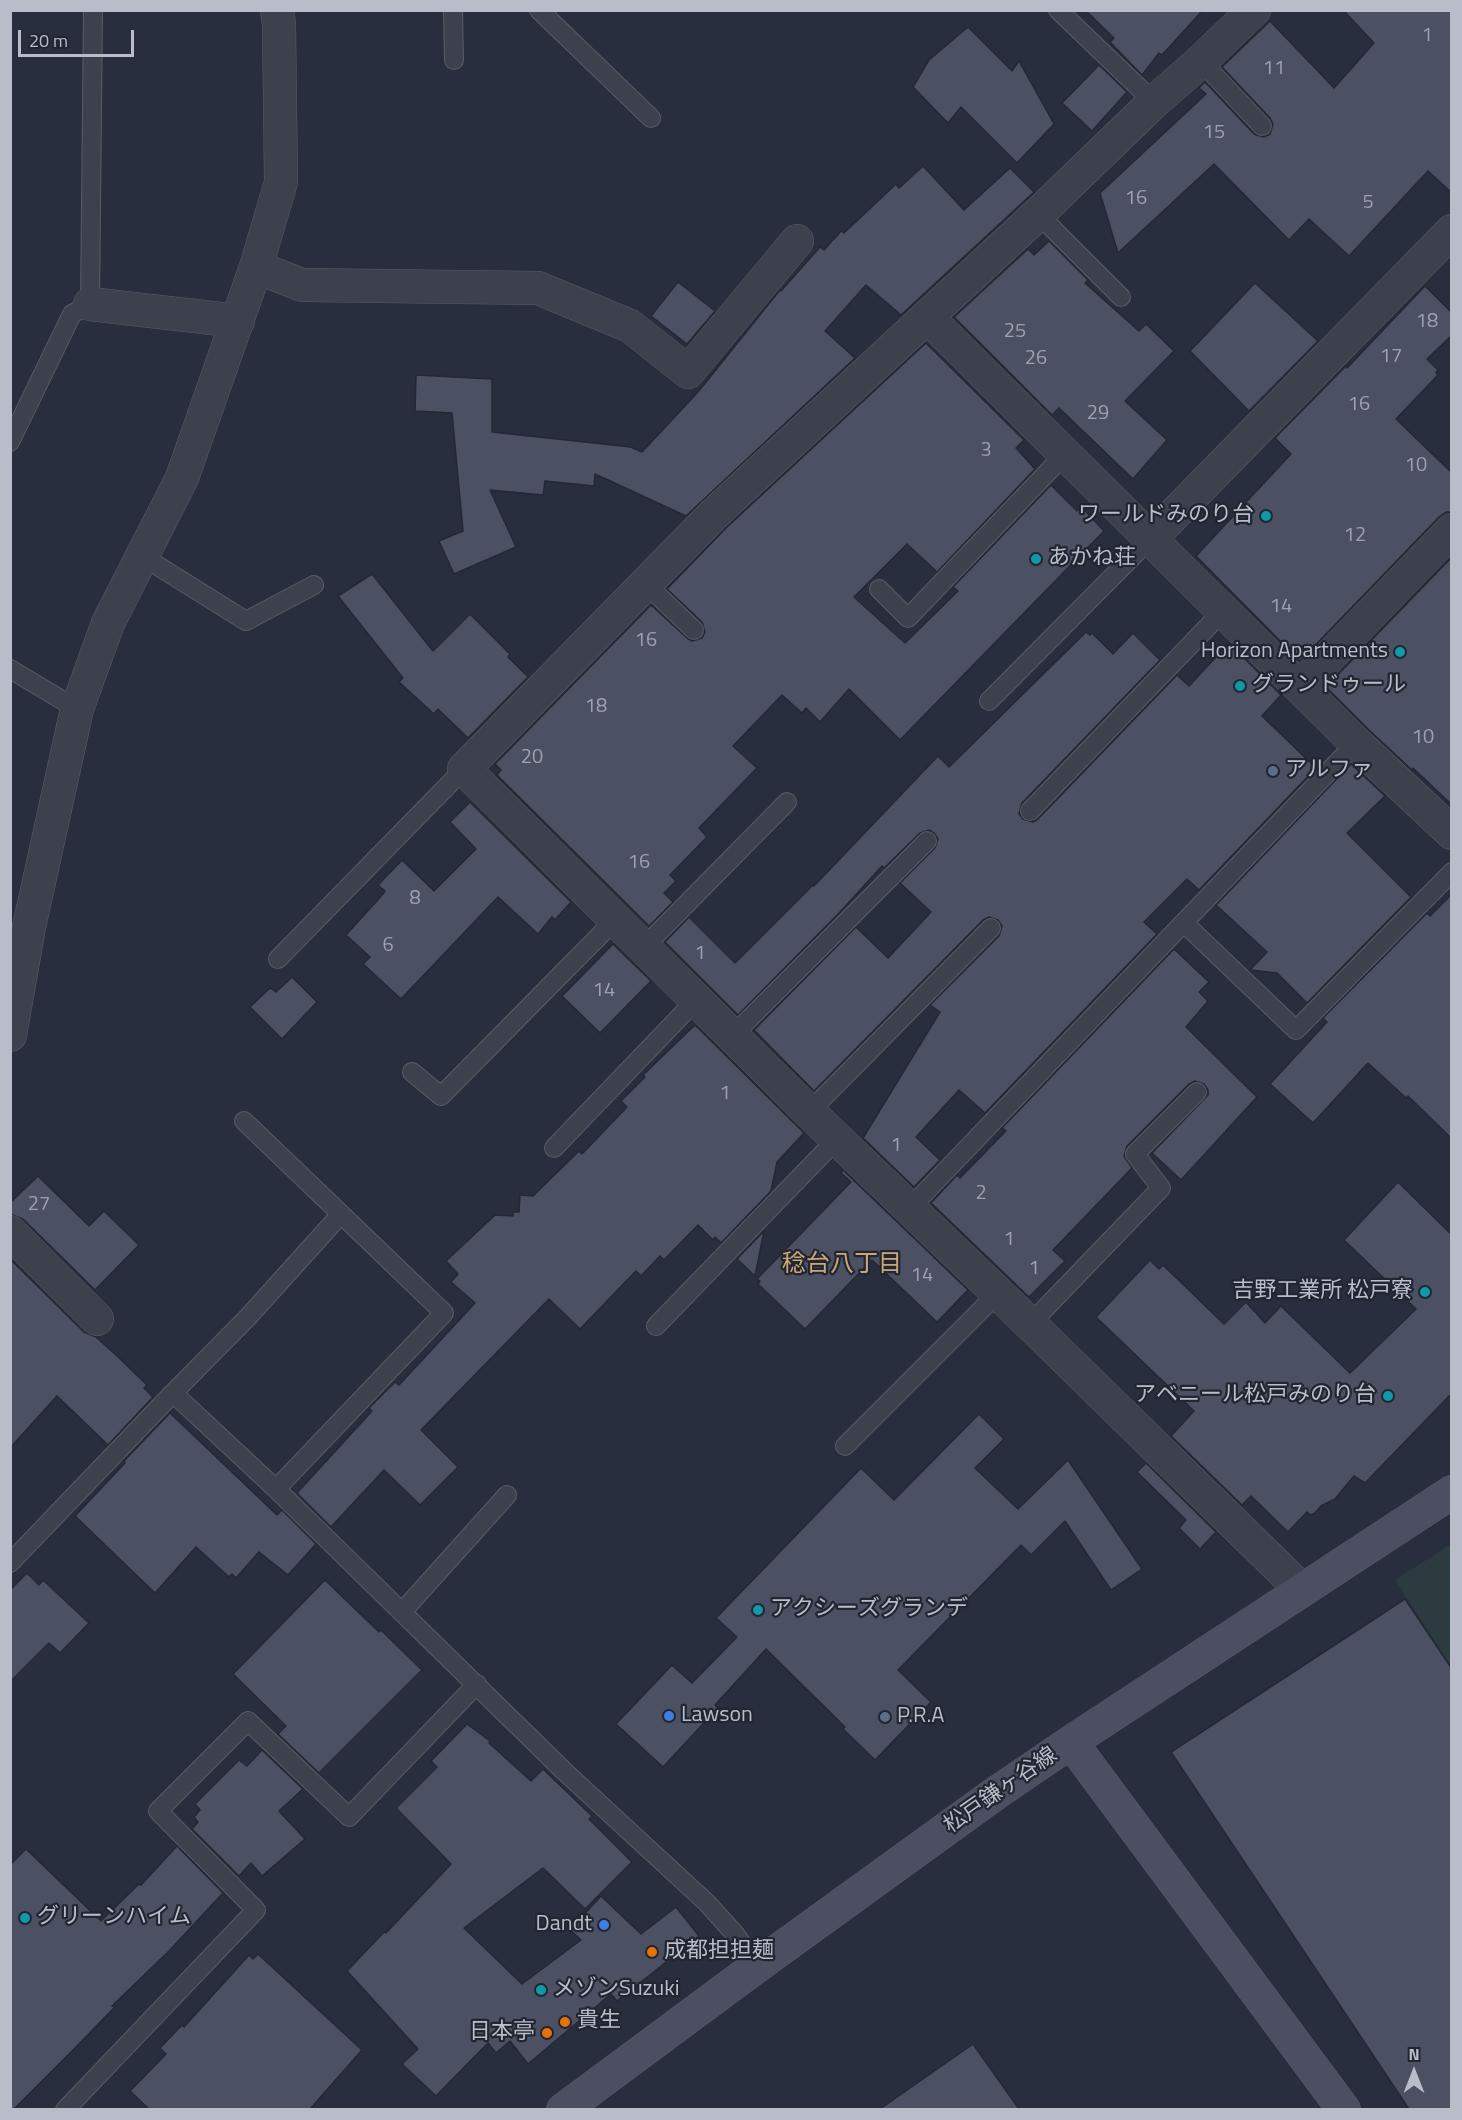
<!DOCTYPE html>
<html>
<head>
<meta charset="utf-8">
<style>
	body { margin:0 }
	#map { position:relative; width:1462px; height:2120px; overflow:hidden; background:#292e3e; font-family:"Titillium Web",sans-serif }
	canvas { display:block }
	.frame { position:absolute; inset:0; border:12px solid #b9bcc9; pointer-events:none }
	.north { position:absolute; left:1384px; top:2042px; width:60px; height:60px; -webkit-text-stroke:4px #222633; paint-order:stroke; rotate:0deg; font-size:16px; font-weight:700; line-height:24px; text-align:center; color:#b9bcc9 }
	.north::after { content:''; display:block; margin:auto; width:21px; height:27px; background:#b9bcc9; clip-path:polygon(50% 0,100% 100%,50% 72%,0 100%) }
	.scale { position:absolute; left:18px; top:30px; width:116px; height:27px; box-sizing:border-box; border:3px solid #b9bcc9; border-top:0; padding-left:8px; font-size:18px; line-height:21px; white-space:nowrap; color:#b9bcc9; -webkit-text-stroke:4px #222633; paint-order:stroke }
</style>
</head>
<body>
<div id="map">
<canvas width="1462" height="2120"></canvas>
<div class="frame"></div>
<div class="north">N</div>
<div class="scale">20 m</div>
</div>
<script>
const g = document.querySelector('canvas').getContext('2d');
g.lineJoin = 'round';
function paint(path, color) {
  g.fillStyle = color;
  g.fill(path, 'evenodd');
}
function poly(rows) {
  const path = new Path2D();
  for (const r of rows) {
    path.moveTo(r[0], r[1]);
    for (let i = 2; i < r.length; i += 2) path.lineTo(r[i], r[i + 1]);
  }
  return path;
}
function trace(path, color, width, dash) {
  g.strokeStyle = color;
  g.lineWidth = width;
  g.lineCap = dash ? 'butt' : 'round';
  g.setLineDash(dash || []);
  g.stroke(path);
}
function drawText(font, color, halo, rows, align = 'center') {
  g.font = font + ' "Titillium Web","Noto Sans JP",sans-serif';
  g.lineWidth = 4.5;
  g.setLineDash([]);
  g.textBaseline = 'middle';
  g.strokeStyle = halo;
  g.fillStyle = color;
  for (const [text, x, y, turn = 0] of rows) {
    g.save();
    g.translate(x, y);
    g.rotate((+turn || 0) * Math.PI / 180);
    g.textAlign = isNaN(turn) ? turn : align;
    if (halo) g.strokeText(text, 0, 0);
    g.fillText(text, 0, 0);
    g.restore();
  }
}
paint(poly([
	[1451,1544,1451,1666,1395,1580]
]), '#2c3b40');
const building = poly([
	[1085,10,1203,10,1162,55,1159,53,1142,75,1110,42,1114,38,1085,10],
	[1343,10,1452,10,1452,193,1428,171,1349,256,1309,219,1289,240,1214,164,1118,253,1100,193,1206,94,1199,88,1205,82,1254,134,1264,137,1270,134,1273,124,1270,118,1222,67,1270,21,1334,88,1374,43,1343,10],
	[968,27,1012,71,1019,61,1054,124,1017,163,961,107,948,123,913,87,929,60,968,27],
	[1099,65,1127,92,1092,131,1062,103,1099,65],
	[923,166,964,210,1010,168,1034,192,901,315,866,285,825,331,855,358,686,516,595,474,594,486,545,481,543,495,490,490,516,547,454,574,439,541,463,531,452,413,415,411,416,375,492,379,492,432,631,447,642,452,698,392,780,290,781,291,820,247,824,250,841,231,844,233,896,184,899,188,923,166],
	[1049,241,1088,280,1085,283,1139,331,1146,324,1174,351,1125,401,1167,440,1133,479,1059,408,1052,415,954,317,1028,249,1034,255,1049,241],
	[678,282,715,311,687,344,651,316,678,282],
	[1255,283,1318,341,1249,411,1190,351,1255,283],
	[1425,286,1452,313,1452,335,1427,359,1438,370,1436,373,1438,375,1396,419,1452,473,1452,512,1446,512,1439,517,1300,661,1196,556,1291,454,1275,438,1346,366,1347,368,1425,286],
	[926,343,1024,440,1016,448,1035,469,937,572,907,544,854,597,905,643,958,591,953,587,1051,485,1077,511,1081,506,1104,531,900,740,849,689,820,722,806,708,802,713,782,695,733,746,757,768,699,828,707,837,670,875,676,881,664,893,673,902,649,926,497,775,501,770,495,764,651,605,687,638,692,641,702,638,705,632,702,622,667,589,727,527,926,343],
	[1452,557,1452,805,1413,768,1412,770,1369,730,1326,687,1452,557],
	[372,574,433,651,470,614,510,654,508,657,528,677,468,738,438,709,434,714,399,682,403,678,338,596,372,574],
	[1086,632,1090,635,1092,633,1113,654,1133,633,1160,660,1022,803,1019,814,1023,819,1033,822,1038,819,1177,675,1189,686,1229,643,1281,695,1262,716,1316,768,1199,890,1187,879,1144,922,1157,934,985,1113,959,1090,916,1137,940,1160,914,1187,863,1138,940,1012,930,1005,999,936,1002,926,998,920,989,917,983,920,814,1091,754,1030,856,927,888,958,931,912,900,883,935,848,938,839,934,833,929,830,920,833,884,868,882,866,840,912,738,1015,665,942,689,917,735,963,813,885,814,886,938,756,949,767,1086,632],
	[1351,764,1385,796,1347,833,1411,897,1307,1003,1277,973,1250,970,1267,952,1216,905,1351,764],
	[470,802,571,902,555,920,552,917,538,934,498,897,401,999,363,964,370,957,346,935,383,894,385,891,378,885,402,860,434,891,476,849,450,822,470,802],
	[1452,894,1452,1139,1408,1096,1406,1098,1368,1063,1313,1123,1270,1084,1327,1022,1323,1018,1427,913,1430,916,1452,894],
	[613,944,651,981,600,1033,562,996,613,944],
	[1174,949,1209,982,1199,992,1208,1001,1186,1027,1257,1097,1181,1180,1152,1153,1208,1095,1208,1090,1204,1084,1195,1081,1189,1084,1127,1146,1124,1156,1132,1168,1053,1250,1065,1261,1029,1297,931,1203,957,1175,960,1178,1006,1131,1002,1128,1174,949],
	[292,977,317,1002,282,1039,250,1007,270,988,276,992,292,977],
	[695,1025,804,1133,777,1162,771,1191,721,1243,715,1237,713,1240,698,1225,664,1260,660,1256,641,1276,636,1271,580,1329,549,1299,421,1430,458,1467,420,1505,384,1470,331,1527,297,1493,372,1411,369,1408,395,1382,399,1385,475,1303,451,1282,458,1274,446,1261,495,1215,513,1216,513,1212,519,1212,520,1195,533,1196,579,1151,582,1154,627,1107,621,1101,645,1077,643,1075,695,1025],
	[843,1170,968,1290,937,1322,872,1260,805,1329,758,1284,760,1281,757,1279,851,1182,841,1173,843,1170],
	[38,1176,89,1226,104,1211,139,1245,95,1290,23,1219,10,1214,10,1203,38,1176],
	[1398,1182,1452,1235,1452,1393,1365,1483,1354,1476,1335,1499,1321,1506,1315,1513,1311,1515,1307,1512,1288,1532,1251,1496,1242,1505,1171,1436,1194,1411,1096,1317,1150,1260,1159,1269,1163,1265,1224,1324,1246,1302,1265,1323,1281,1306,1350,1373,1416,1309,1344,1240,1398,1182],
	[764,1231,755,1276,737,1259,764,1231],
	[10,1259,84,1332,96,1337,116,1355,147,1385,144,1388,153,1397,108,1445,57,1396,10,1448,10,1259],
	[170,1413,277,1515,282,1510,316,1544,288,1575,259,1552,236,1578,232,1574,229,1577,196,1547,155,1593,75,1516,125,1463,124,1461,170,1413],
	[979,1414,1004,1439,975,1468,1018,1509,1068,1460,1142,1569,1111,1590,1065,1521,1031,1555,1021,1545,898,1670,931,1702,875,1760,843,1729,845,1727,766,1649,715,1705,718,1708,663,1767,616,1724,672,1665,692,1683,737,1637,716,1618,861,1468,894,1500,979,1414],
	[1146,1463,1216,1532,1200,1549,1179,1528,1186,1520,1137,1472,1146,1463],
	[27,1573,39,1585,43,1580,89,1623,60,1653,49,1643,10,1682,10,1590,27,1573],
	[325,1580,379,1632,381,1630,422,1670,319,1773,278,1734,286,1726,233,1674,325,1580],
	[1405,1599,1452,1669,1452,2109,1409,2109,1171,1752,1405,1599],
	[467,1724,490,1741,489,1743,531,1781,543,1769,592,1816,589,1819,632,1862,585,1909,543,1868,464,1928,522,1984,581,1940,570,1930,601,1896,641,1934,676,1907,699,1936,617,2001,611,1994,528,2064,510,2041,496,2053,488,2043,436,2096,402,2064,418,2049,347,1971,384,1932,386,1933,451,1864,396,1808,437,1767,431,1761,467,1724],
	[262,1750,303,1789,279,1811,305,1839,262,1876,251,1863,239,1876,192,1829,198,1822,194,1817,200,1810,195,1804,239,1760,247,1766,262,1750],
	[177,1846,223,1893,169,1951,112,2006,115,2007,71,2052,14,2109,10,2109,10,1865,26,1849,101,1921,139,1884,141,1885,177,1846],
	[258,1954,362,2050,310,2109,149,2109,130,2091,166,2054,160,2048,182,2025,184,2027,249,1955,253,1959,258,1954],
	[973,2044,1019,2109,880,2109,973,2044]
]);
paint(building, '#4b5162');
trace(building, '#242835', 1.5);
const lane = poly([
	[453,10,454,60],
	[539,10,651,118],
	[1058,10,1154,102],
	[1201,61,1262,126],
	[1038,214,1121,297],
	[10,442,72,314,90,304,93,10],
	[142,556,246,621,314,585],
	[646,584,694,630],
	[879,589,908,618,1065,454],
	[10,669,77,709],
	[989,701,1150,539],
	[1030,811,1223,611],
	[1184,923,1296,1030,1452,872],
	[643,948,787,802],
	[278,959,464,769],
	[732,1036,927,841],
	[412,1072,441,1096,615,920],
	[809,1112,991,928],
	[244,1121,341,1214],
	[554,1148,696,1000],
	[909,1209,1356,743],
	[1030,1324,1161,1188,1135,1154,1197,1092],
	[656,1326,837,1139],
	[173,1393,249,1316,341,1214,444,1313,276,1489],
	[845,1446,997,1294],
	[10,1563,173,1393,276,1489,565,1772,707,1903,735,1934,757,1966],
	[402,1612,507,1495],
	[65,2110,256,1910,158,1811,248,1721,349,1817,477,1684]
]);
const street = poly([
	[1254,10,1201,61,1154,102,1038,214,714,514,464,769,809,1112,1030,1324,1302,1590],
	[256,267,302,285,538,288,630,326,688,372,797,241],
	[90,304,238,321],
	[927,317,1356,743,1452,833],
	[1150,539,1452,231],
	[1300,687,1452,530],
	[10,1035,29,927,77,709,108,623,182,478,256,267,281,182,279,24,277,10],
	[10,1232,97,1319]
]);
const secondary = poly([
	[1071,1742,1344,2110],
	[563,2110,757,1966,996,1793,1071,1742,1452,1492]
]);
trace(lane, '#585c69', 20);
trace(street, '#585c69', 34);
trace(secondary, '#585c69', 34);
trace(lane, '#3d414e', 18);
trace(street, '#3d414e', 33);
trace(secondary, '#4b4f61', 33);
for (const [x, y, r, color] of [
	[1266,516,6,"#0f9aa8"],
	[1036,559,6,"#0f9aa8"],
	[1400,652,6,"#0f9aa8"],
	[1240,686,6,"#0f9aa8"],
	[1273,771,6,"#5c6f8a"],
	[1425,1292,6,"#0f9aa8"],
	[1388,1396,6,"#0f9aa8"],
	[758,1610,6,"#0f9aa8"],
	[669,1716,6,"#3f7fe0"],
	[885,1717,6,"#5c6f8a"],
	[25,1918,6,"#0f9aa8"],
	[604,1925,6,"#3f7fe0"],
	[652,1952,6,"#e8710a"],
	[541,1990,6,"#0f9aa8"],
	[565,2022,6,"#e8710a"],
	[547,2033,6,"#e8710a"]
]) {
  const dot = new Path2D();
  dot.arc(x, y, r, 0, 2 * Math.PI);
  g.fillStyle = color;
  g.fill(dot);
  trace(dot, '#222633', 2);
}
drawText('20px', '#9ea1af', null, [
	["1",1427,36],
	["11",1274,69],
	["15",1214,133],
	["16",1136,199],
	["5",1368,203],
	["18",1427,322],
	["25",1015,332],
	["17",1391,357],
	["26",1036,359],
	["16",1359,405],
	["29",1098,414],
	["3",986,451],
	["10",1416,466],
	["12",1355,536],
	["14",1281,607],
	["16",646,641],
	["18",596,707],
	["10",1423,738],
	["20",532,758],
	["16",639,863],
	["8",415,899],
	["6",388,946],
	["1",700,954],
	["14",604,991],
	["1",725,1094],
	["1",896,1146],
	["2",981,1194],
	["27",39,1205],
	["1",1009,1240],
	["1",1034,1269],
	["14",922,1276]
]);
drawText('22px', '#b9bcc9', '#222633', [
	["ワールドみのり台",1254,516,"right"],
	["あかね荘",1048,559],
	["Horizon Apartments",1388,652,"right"],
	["グランドゥール",1252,686],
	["アルファ",1285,771],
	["吉野工業所 松戸寮",1413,1292,"right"],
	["アベニール松戸みのり台",1376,1396,"right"],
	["アクシーズグランデ",770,1610],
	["Lawson",681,1716],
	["P.R.A",897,1717],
	["グリーンハイム",37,1918],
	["Dandt",592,1925,"right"],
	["成都担担麺",664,1952],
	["メゾンSuzuki",553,1990],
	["貴生",577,2022],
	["日本亭",535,2033,"right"]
], 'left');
drawText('22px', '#b9bcc9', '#222633', [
	["松戸鎌ヶ谷線",1001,1791,-35]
]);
drawText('24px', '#c9a874', '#222633', [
	["稔台八丁目",842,1265]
]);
</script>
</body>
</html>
